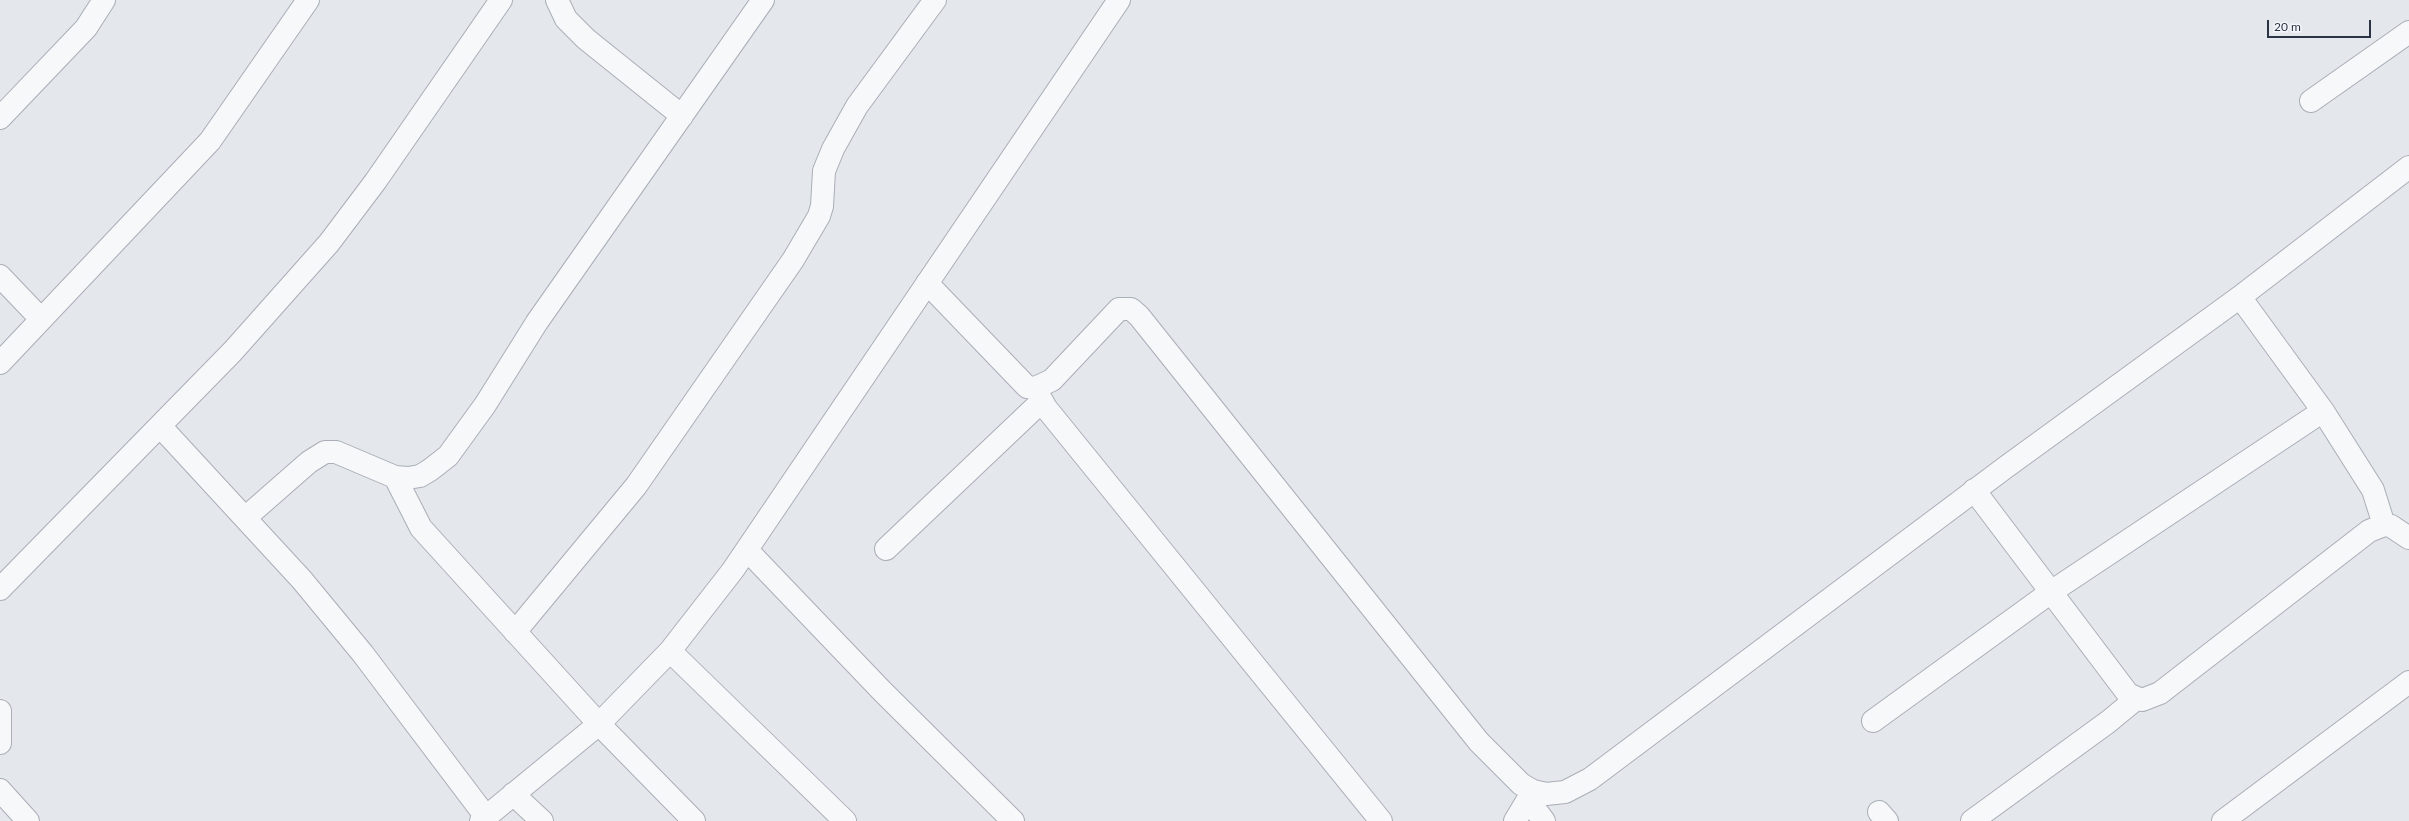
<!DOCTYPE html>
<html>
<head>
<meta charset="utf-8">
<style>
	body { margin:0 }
	#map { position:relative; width:2409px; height:821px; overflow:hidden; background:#e4e7ec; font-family:Lato,sans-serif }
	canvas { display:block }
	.scale { position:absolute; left:2267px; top:20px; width:104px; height:18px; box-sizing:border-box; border:2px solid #2b3445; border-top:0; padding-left:5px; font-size:12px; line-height:14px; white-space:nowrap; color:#2b3445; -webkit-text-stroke:3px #f4f6f9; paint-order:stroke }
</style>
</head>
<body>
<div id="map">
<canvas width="2409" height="821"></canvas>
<div class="scale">20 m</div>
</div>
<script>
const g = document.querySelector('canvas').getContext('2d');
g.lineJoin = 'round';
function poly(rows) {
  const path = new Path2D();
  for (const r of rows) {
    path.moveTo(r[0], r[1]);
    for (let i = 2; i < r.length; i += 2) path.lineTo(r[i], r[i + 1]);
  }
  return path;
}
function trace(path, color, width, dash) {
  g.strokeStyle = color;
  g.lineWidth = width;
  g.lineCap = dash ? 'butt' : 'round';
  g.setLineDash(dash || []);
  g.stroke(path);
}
const street = poly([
	[557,0,566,19,586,39,682,116],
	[2311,101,2409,32],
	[0,118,86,28,104,0],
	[0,276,41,319],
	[927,283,1027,387,1035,388,1052,380,1119,309,1131,309,1139,316,1479,742,1521,784,1533,791,1546,794,1565,792,1590,779,2006,467,2240,297,2409,167],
	[2240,297,2323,411,2373,490,2384,525],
	[0,363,210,141,308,0],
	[1035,388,1046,408,1381,821],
	[160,426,302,580,363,654,486,817],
	[395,477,421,528,599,724,694,821],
	[1974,490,2128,694,2142,700,2160,693,2369,531,2384,525,2391,526,2409,538],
	[245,518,309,462,325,452,336,452,395,477,408,478,420,476,430,470,448,456,485,405,537,322,763,0],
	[886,549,1042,401],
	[747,550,882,691,1013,821],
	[0,589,233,351,329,243,375,182,501,0],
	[515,632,636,486,793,260,819,216,822,206,824,171,833,149,857,106,935,0],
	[670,651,845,821],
	[0,711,0,743],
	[1873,721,2051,592,2323,411],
	[0,790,28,821],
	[513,794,542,821],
	[1529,801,1544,821],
	[1879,812,1887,821],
	[481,821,599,724,670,651,733,570,1119,0],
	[1515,821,1533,791],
	[1972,821,2108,722,2136,699],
	[2223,821,2409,682]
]);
trace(street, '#a9aeb7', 24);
trace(street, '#f7f8fa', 22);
</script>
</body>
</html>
